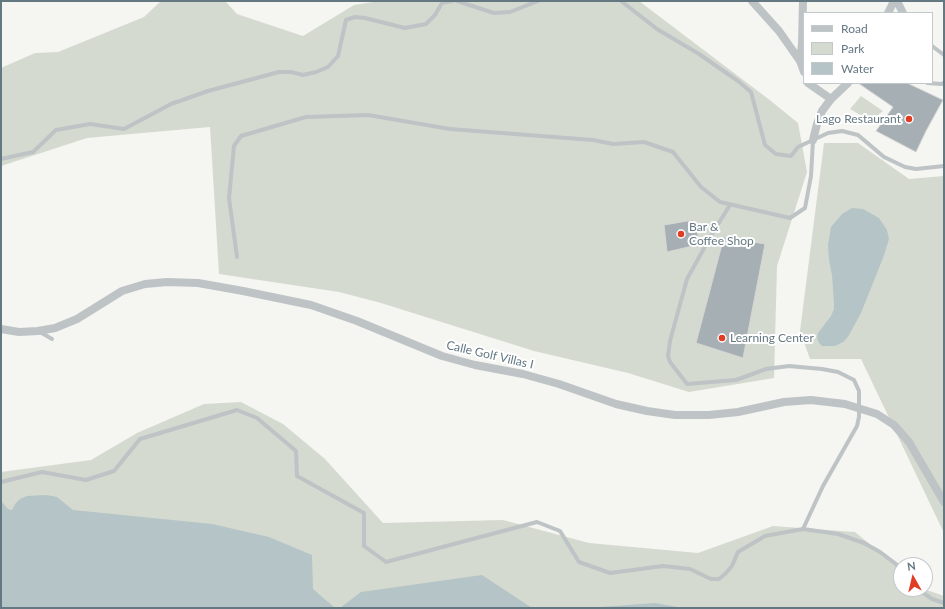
<!DOCTYPE html>
<html>
<head>
<meta charset="utf-8">
<style>
	body { margin:0 }
	#map { position:relative; width:945px; height:609px; overflow:hidden; background:#f5f5f1; font-family:Lato,sans-serif }
	canvas { display:block }
	.frame { position:absolute; inset:0; border:2px solid #647882; pointer-events:none }
	.legend { position:absolute; left:803px; top:12px; width:130px; height:72px; box-sizing:border-box; background:#fff; border:1px solid #c1c9cd; margin:0; padding:5px 7px; list-style:none; font-size:12px; color:#647882 }
	.legend li { display:flex; align-items:center; gap:8px; height:20px }
	.legend b { width:20px; border:1px solid #c1c9cd }
	.north { position:absolute; left:893px; top:557px; width:40px; height:40px; box-sizing:border-box; background:#fff; border:1px solid #c1c9cd; border-radius:50%; rotate:352deg; font-size:11px; font-weight:700; line-height:16px; text-align:center; color:#647882 }
	.north::after { content:''; display:block; margin:auto; width:14px; height:18px; background:#e13d25; clip-path:polygon(50% 0,100% 100%,50% 72%,0 100%) }
</style>
</head>
<body>
<div id="map">
<canvas width="945" height="609"></canvas>
<div class="frame"></div>
<ul class="legend">
<li><b style="height:5px;background:#bec3c5"></b>Road</li>
<li><b style="height:11px;background:#d5dad0"></b>Park</li>
<li><b style="height:11px;background:#b5c4c6"></b>Water</li>
</ul>
<div class="north">N</div>
</div>
<script>
const g = document.querySelector('canvas').getContext('2d');
g.lineJoin = 'round';
function paint(path, color) {
  g.fillStyle = color;
  g.fill(path, 'evenodd');
}
function poly(rows) {
  const path = new Path2D();
  for (const r of rows) {
    path.moveTo(r[0], r[1]);
    for (let i = 2; i < r.length; i += 2) path.lineTo(r[i], r[i + 1]);
  }
  return path;
}
function trace(path, color, width, dash) {
  g.strokeStyle = color;
  g.lineWidth = width;
  g.lineCap = dash ? 'butt' : 'round';
  g.setLineDash(dash || []);
  g.stroke(path);
}
function drawText(font, color, halo, rows, align = 'center') {
  g.font = font + ' Lato,sans-serif';
  g.lineWidth = 4;
  g.setLineDash([]);
  g.textBaseline = 'middle';
  g.strokeStyle = halo;
  g.fillStyle = color;
  for (const [text, x, y, turn = 0] of rows) {
    g.save();
    g.translate(x, y);
    g.rotate((+turn || 0) * Math.PI / 180);
    g.textAlign = isNaN(turn) ? turn : align;
    if (halo) g.strokeText(text, 0, 0);
    g.fillText(text, 0, 0);
    g.restore();
  }
}
paint(poly([
	[161,1,225,1,237,14,303,36,354,5,380,1,639,1,771,101,798,123,807,172,777,266,774,378,689,392,628,373,534,351,381,303,339,292,219,274,210,127,87,138,1,166,1,68,35,53,58,52,144,17],
	[861,96,883,111,871,121,850,109],
	[824,143,858,143,909,179,944,176,944,533,861,359,810,359,800,331],
	[241,402,283,424,325,459,383,523,503,520,589,543,698,553,773,526,855,532,901,570,901,589,924,589,944,596,944,608,313,608,1,516,1,472,91,460,137,433,204,404]
]), '#d5dad0');
paint(poly([
	[852,208,863,209,879,218,887,230,889,239,883,258,861,313,848,337,843,342,835,346,822,346,819,343,817,338,818,333,831,316,834,309,834,303,832,275,829,260,828,245,831,227,842,214],
	[46,495,57,497,73,510,212,524,269,537,312,555,313,589,335,608,1,608,1,501,8,509,12,510,15,504,20,499,27,496],
	[482,575,532,608,340,608,361,592],
	[655,603,683,608,587,608]
]), '#b5c4c6');
const building = poly([
	[858,83,907,83,943,100,926,131,916,152,876,131,893,107,858,83],
	[693,220,701,244,667,252,664,225,693,220],
	[724,237,765,244,743,358,696,343,724,237]
]);
paint(building, '#a6b0b4');
trace(building, '#d6d6d4', 1);
trace(poly([
	[457,1,494,13,510,12,538,1],
	[621,1,657,29,699,54,738,81,751,92,765,145,776,154,791,156,798,147,828,133,842,131,858,135,884,157,905,167,916,169,944,166],
	[932,46,944,55],
	[927,83,941,84,944,83],
	[1,159,33,152,56,130,90,124,124,129,171,104,208,91,279,72,291,72,303,75,316,72,328,67,338,56,346,20,355,17,365,18,405,28,426,24,435,15,442,3,452,1],
	[730,205,712,234,687,279,670,341,668,356,670,362,687,384,736,380,766,369,789,366,822,369,838,372,854,380,859,391,859,417,857,426,823,486,803,529],
	[237,257,229,198,234,146,241,136,306,117,368,115,450,129,593,140,613,144,644,142,673,152,701,187,720,202,790,218,805,208,811,176,813,140],
	[40,332,52,339],
	[1,482,42,472,86,480,114,471,140,439,237,410,257,418,296,451,297,476,364,513,364,546,386,562,537,522,560,531,579,562,610,573,663,566,690,569,711,579,719,579,725,574,732,566,738,552,765,536,803,529,838,534,864,543,880,552,896,564,901,571],
	[918,589,932,599,944,603]
]), '#bec3c5', 4);
trace(poly([
	[752,1,779,31,800,61,804,72],
	[897,1,903,13],
	[888,13,894,1],
	[800,61,802,44,803,1],
	[808,83,831,99],
	[813,140,817,124,822,111,831,99,848,83],
	[1,329,19,332,38,331,55,328,77,319,122,291,145,284,167,282,198,283,243,291,311,305,357,321,442,356,475,365,523,374,559,384,616,404,647,411,675,415,709,415,738,412,784,402,811,400,845,404,877,414,894,425,909,442,944,502]
]), '#bec3c5', 8);
for (const [x, y, r, color] of [
	[909,119,4,"#e13d25"],
	[681,234,4,"#e13d25"],
	[722,338,4,"#e13d25"]
]) {
  const dot = new Path2D();
  dot.arc(x, y, r, 0, 2 * Math.PI);
  g.fillStyle = color;
  g.fill(dot);
  trace(dot, '#fff', 1.5);
}
drawText('12px', '#647882', '#fff', [
	["Lago Restaurant",901,119,"right"],
	["Bar &",689,227],
	["Coffee Shop",689,241],
	["Learning Center",730,338]
], 'left');
drawText('12px', '#647882', '#fff', [
	["Calle Golf Villas I",490,355,13]
]);
</script>
</body>
</html>
